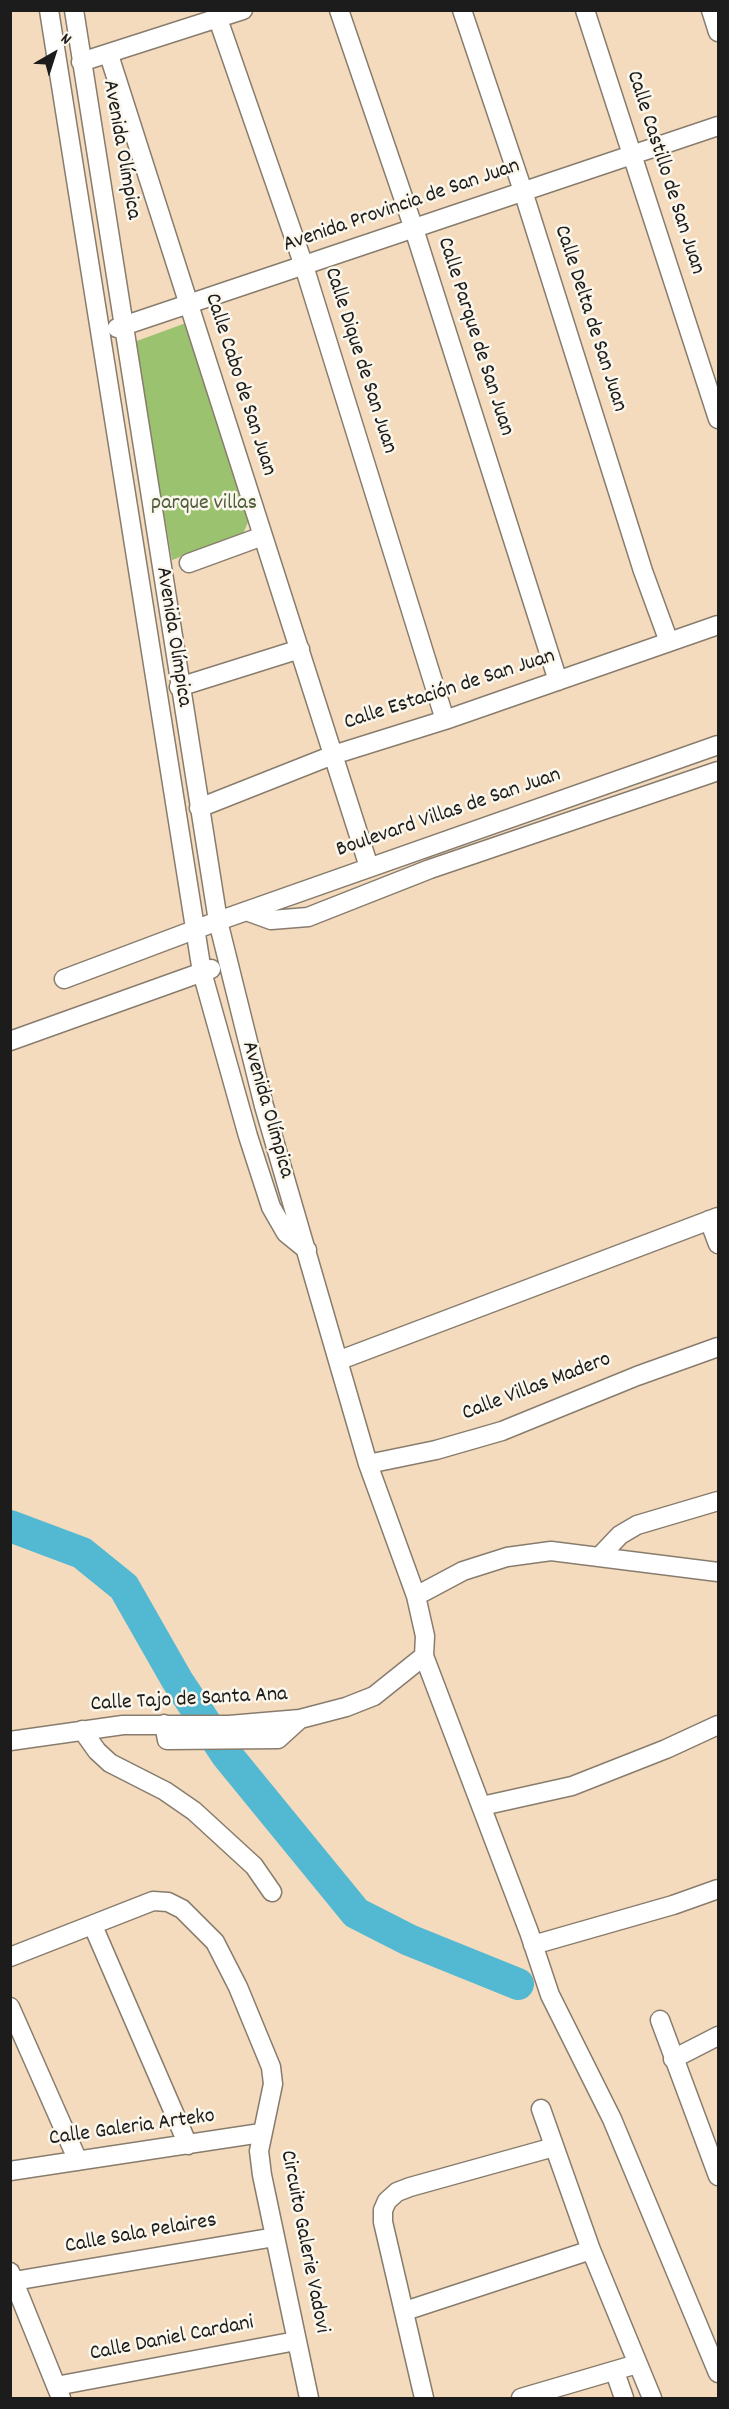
<!DOCTYPE html>
<html>
<head>
<meta charset="utf-8">
<style>
	body { margin:0 }
	#map { position:relative; width:729px; height:2409px; overflow:hidden; background:#f4dbbe; font-family:Dekko,sans-serif }
	canvas { display:block }
	.frame { position:absolute; inset:0; border:12px solid #1c1c1c; pointer-events:none }
	.north { position:absolute; left:24px; top:24px; width:60px; height:60px; -webkit-text-stroke:4px #fbf7ec; paint-order:stroke; rotate:39deg; font-size:16px; font-weight:700; line-height:24px; text-align:center; color:#1c1c1c }
	.north::after { content:''; display:block; margin:auto; width:21px; height:27px; background:#1c1c1c; clip-path:polygon(50% 0,100% 100%,50% 72%,0 100%) }
</style>
</head>
<body>
<div id="map">
<canvas width="729" height="2409"></canvas>
<div class="frame"></div>
<div class="north">N</div>
</div>
<script>
const g = document.querySelector('canvas').getContext('2d');
g.lineJoin = 'round';
function paint(path, color) {
  g.fillStyle = color;
  g.fill(path, 'evenodd');
}
function poly(rows) {
  const path = new Path2D();
  for (const r of rows) {
    path.moveTo(r[0], r[1]);
    for (let i = 2; i < r.length; i += 2) path.lineTo(r[i], r[i + 1]);
  }
  return path;
}
function trace(path, color, width, dash) {
  g.strokeStyle = color;
  g.lineWidth = width;
  g.lineCap = dash ? 'butt' : 'round';
  g.setLineDash(dash || []);
  g.stroke(path);
}
function drawText(font, color, halo, rows, align = 'center') {
  g.font = font + ' Dekko,sans-serif';
  g.lineWidth = 5;
  g.setLineDash([]);
  g.textBaseline = 'middle';
  g.strokeStyle = halo;
  g.fillStyle = color;
  for (const [text, x, y, turn = 0] of rows) {
    g.save();
    g.translate(x, y);
    g.rotate((+turn || 0) * Math.PI / 180);
    g.textAlign = isNaN(turn) ? turn : align;
    if (halo) g.strokeText(text, 0, 0);
    g.fillText(text, 0, 0);
    g.restore();
  }
}
paint(poly([
	[186,323,251,515,243,534,172,560,134,342]
]), '#9bc26e');
trace(poly([
	[10,1526,82,1553,124,1587,177,1680,226,1754,356,1913,409,1940,518,1984]
]), '#53b8d2', 32);
const minor = poly([
	[49,10,202,972,248,1136,271,1207,286,1233,307,1250],
	[74,10,218,921,264,1106,368,1464,416,1596,425,1636,424,1656,529,1932,550,1995,612,2119,718,2373],
	[339,10,414,229,558,681],
	[462,10,523,191,643,571,669,642],
	[585,10,718,419],
	[711,10,718,32],
	[218,19,304,266,445,720],
	[109,55,369,867],
	[81,62,243,10],
	[117,328,718,126],
	[189,563,263,536],
	[179,687,300,649],
	[199,808,333,755,445,720,718,625],
	[249,912,271,920,308,917,430,869,718,771],
	[64,979,218,921,718,745],
	[10,1041,211,969],
	[709,1220,718,1244],
	[340,1360,718,1217],
	[368,1464,436,1450,502,1431,637,1376,718,1347],
	[601,1555,620,1535,637,1525,718,1501],
	[416,1596,463,1571,507,1557,551,1551,718,1572],
	[164,1724,167,1740,278,1739,300,1719],
	[82,1730,97,1751,110,1763,165,1791,194,1811,254,1866,272,1892],
	[10,1741,123,1725,229,1725,300,1719,346,1707,374,1696,424,1656],
	[482,1806,572,1786,666,1749,718,1725],
	[93,1926,188,2145],
	[533,1945,673,1905,718,1889],
	[10,1957,153,1901,168,1902,182,1909,215,1942,238,1987,271,2067,273,2084,259,2151,262,2175,309,2398],
	[10,2007,78,2161],
	[660,2020,718,2176],
	[673,2059,718,2036],
	[541,2109,591,2250,652,2398],
	[10,2171,261,2133],
	[10,2272,61,2398],
	[14,2281,275,2237],
	[405,2311,591,2250],
	[615,2372,624,2398],
	[56,2386,296,2341],
	[424,2398,383,2222,383,2210,387,2201,397,2192,410,2187,554,2147],
	[521,2398,637,2364]
]);
trace(minor, '#887c6d', 21);
trace(minor, '#fff', 18);
drawText('22px', '#1c1c1c', '#fbf7ec', [
	["Avenida Olímpica",120,150,80],
	["Calle Castillo de San Juan",664,173,72],
	["Avenida Provincia de San Juan",402,207,-19],
	["Calle Delta de San Juan",589,319,72],
	["Calle Parque de San Juan",474,337,72],
	["Calle Dique de San Juan",359,361,72],
	["Calle Cabo de San Juan",239,385,72],
	["Avenida Olímpica",172,637,81],
	["Calle Estación de San Juan",450,691,-18],
	["Boulevard Villas de San Juan",449,814,-19],
	["Avenida Olímpica",266,1110,74],
	["Calle Villas Madero",537,1388,-21],
	["Calle Tajo de Santa Ana",189,1701,-3],
	["Calle Galeria Arteko",132,2129,-8],
	["Calle Sala Pelaires",141,2235,-10],
	["Circuito Galerie Vadovi",303,2242,79],
	["Calle Daniel Cardani",172,2340,-11]
]);
drawText('22px', '#4f5e3d', '#fbf7ec', [
	["parque villas",204,505]
]);
</script>
</body>
</html>
